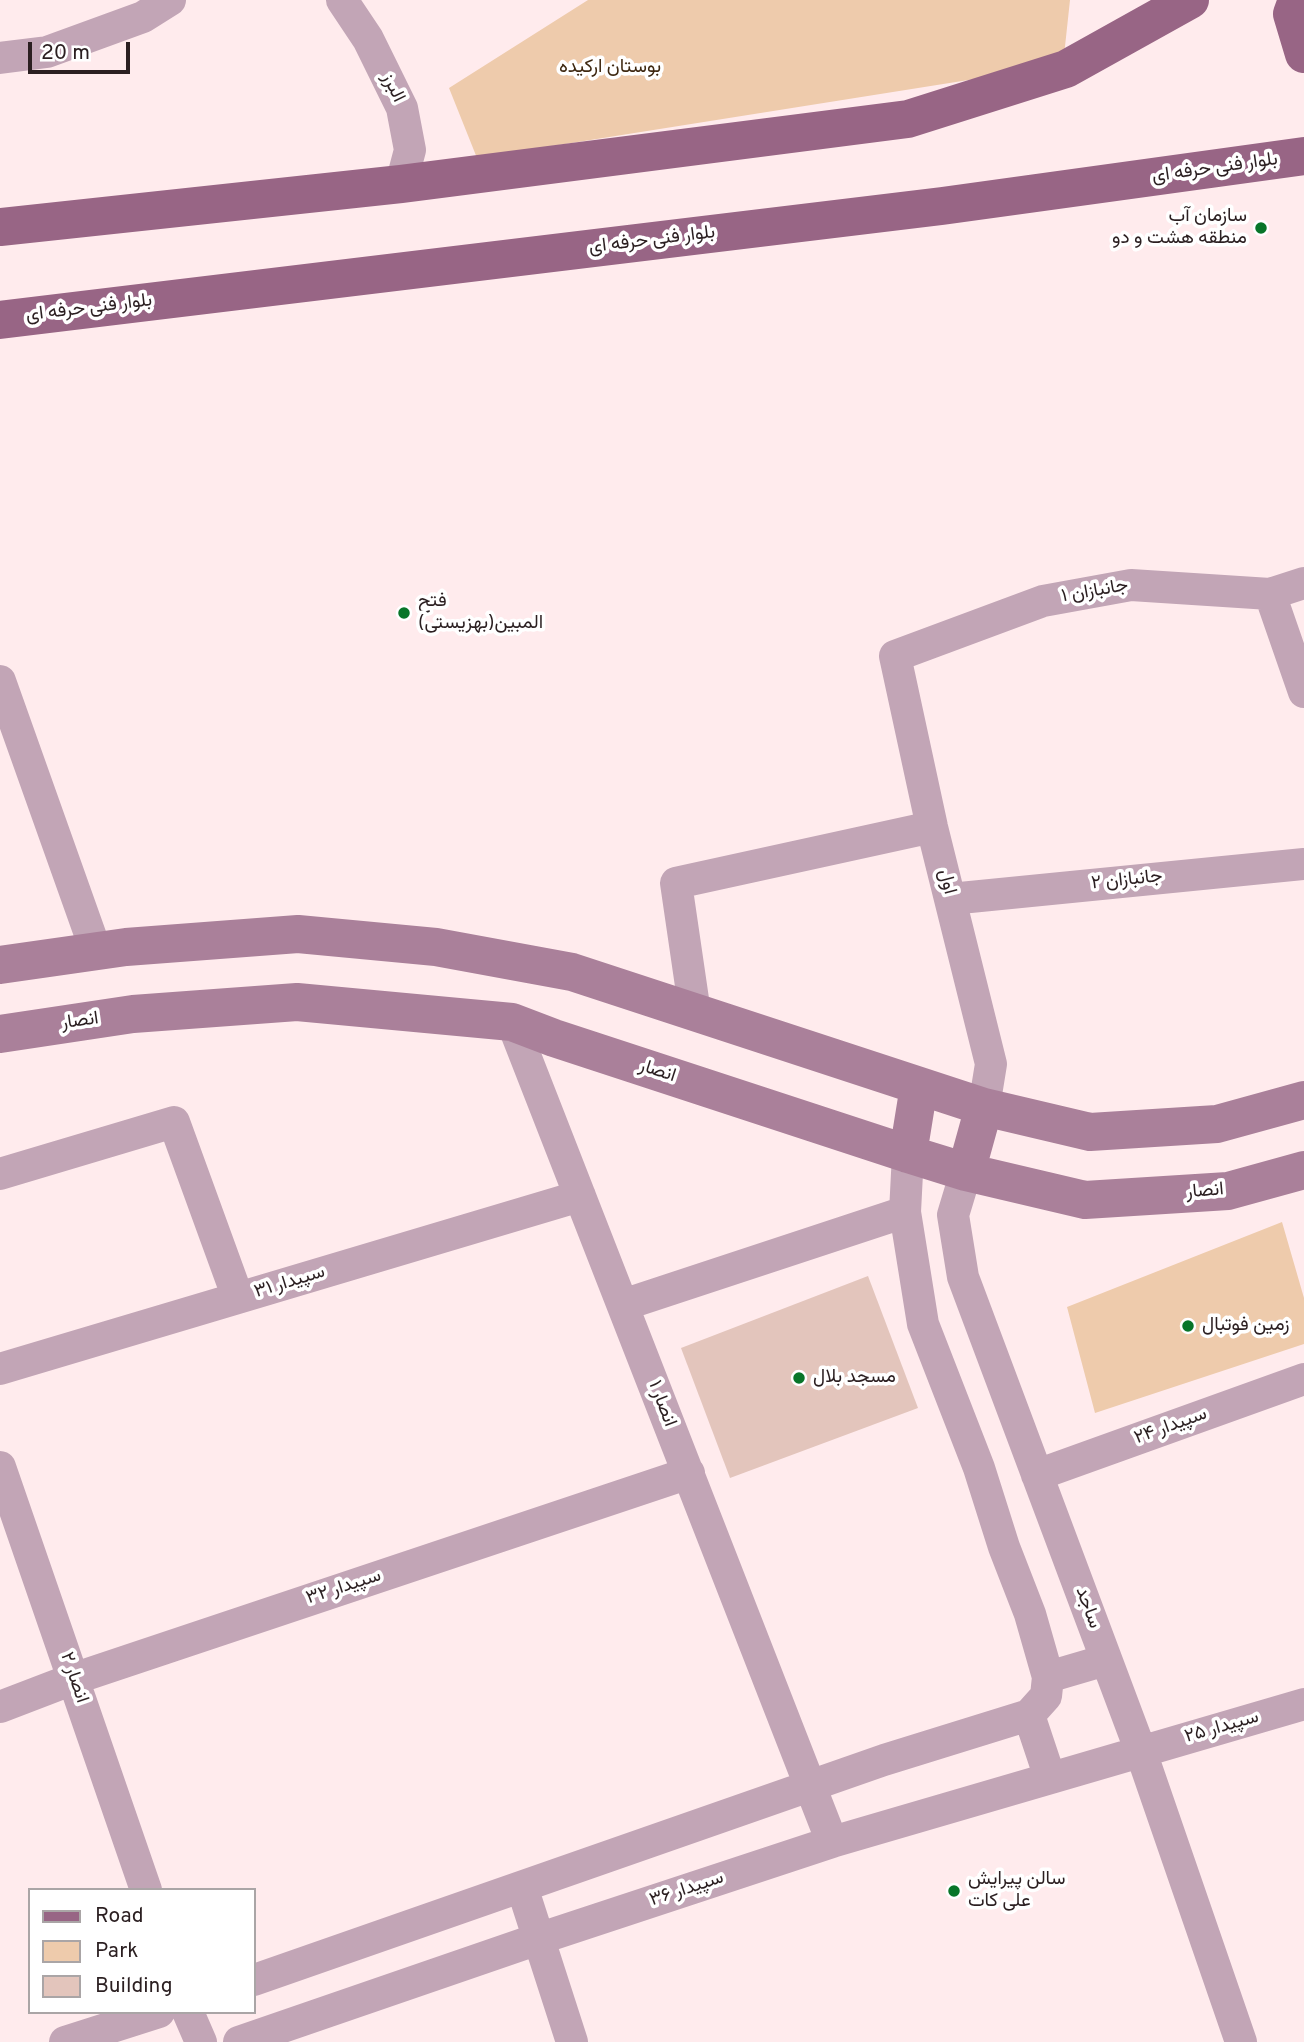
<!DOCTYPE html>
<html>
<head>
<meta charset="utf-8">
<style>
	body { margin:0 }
	#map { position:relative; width:1304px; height:2042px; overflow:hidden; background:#ffebed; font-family:Overpass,sans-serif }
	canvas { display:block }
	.legend { position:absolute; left:28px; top:1888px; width:228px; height:126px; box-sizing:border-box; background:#fff; border:2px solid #aaa5a6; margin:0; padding:9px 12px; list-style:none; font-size:21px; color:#2b1f21 }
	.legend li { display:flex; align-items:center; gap:14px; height:35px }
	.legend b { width:35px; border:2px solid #aaa5a6 }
	.scale { position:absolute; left:28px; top:42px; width:102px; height:32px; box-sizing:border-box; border:4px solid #2b1f21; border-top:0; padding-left:9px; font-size:21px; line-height:24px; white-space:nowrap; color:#2b1f21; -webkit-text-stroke:5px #fff; paint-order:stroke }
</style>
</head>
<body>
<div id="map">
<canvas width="1304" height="2042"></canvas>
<ul class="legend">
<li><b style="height:9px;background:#986585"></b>Road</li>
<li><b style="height:19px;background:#eecbac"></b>Park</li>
<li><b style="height:19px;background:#e3c5bc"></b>Building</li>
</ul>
<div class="scale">20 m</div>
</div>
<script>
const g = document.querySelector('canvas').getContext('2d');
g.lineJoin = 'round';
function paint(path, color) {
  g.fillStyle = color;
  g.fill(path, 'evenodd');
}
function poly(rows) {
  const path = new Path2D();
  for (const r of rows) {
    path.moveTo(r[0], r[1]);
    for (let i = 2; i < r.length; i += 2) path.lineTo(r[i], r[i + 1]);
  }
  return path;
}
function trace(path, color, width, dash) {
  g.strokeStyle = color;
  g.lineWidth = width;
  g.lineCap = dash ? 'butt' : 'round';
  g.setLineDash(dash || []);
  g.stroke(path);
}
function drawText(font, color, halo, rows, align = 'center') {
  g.font = font + ' Overpass,Vazirmatn,sans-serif';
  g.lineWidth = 7;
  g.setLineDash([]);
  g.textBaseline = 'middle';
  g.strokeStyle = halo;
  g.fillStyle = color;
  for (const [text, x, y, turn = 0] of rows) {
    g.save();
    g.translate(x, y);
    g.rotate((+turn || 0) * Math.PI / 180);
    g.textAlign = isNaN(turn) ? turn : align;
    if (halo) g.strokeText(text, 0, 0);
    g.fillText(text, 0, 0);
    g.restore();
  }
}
paint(poly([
	[588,0,1070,0,1063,65,477,158,449,88],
	[1282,1222,1304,1298,1304,1344,1095,1413,1067,1307]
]), '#eecbac');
paint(poly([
	[868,1276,918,1408,730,1478,681,1348]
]), '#e3c5bc');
trace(poly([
	[342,0,368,39,402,108,410,150,401,184],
	[0,58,47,52,143,17,170,0],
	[1270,594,1304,692],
	[0,681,96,951],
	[950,899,1304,864],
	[695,1013,676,883,932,827],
	[512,1022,832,1842],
	[984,1107,991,1064,932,827,895,656,1043,601,1131,585,1270,594,1304,583],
	[966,1172,953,1215,963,1277,1141,1752,1241,2042],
	[0,1174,174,1122,238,1298],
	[623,1305,905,1212],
	[0,1369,580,1196],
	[0,1467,146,1890],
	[1037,1475,1304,1379],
	[1048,1677,1106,1660],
	[0,1707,73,1679,689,1473],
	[1029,1715,1050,1778],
	[522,1887,572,2042],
	[254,1980,884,1760,1029,1715,1046,1696,1048,1677,1030,1614,1004,1547,979,1468,923,1324,905,1212,908,1154],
	[188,2012,201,2042],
	[65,2042,159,2012],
	[239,2042,538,1939,832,1842,1304,1704]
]), '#c2a5b6', 32);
trace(poly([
	[0,965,126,947,298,934,436,947,572,972,984,1107,1090,1132,1217,1124,1304,1100],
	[0,1034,133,1014,297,1002,512,1022,554,1038,908,1154,966,1172,1085,1200,1228,1191,1304,1170],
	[908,1154,919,1086],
	[966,1172,984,1107]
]), '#aa809a', 38);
trace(poly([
	[1297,0,1292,14,1304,54],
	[0,227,401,184,908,119,1066,69,1190,0],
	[0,320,942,206,1304,156]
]), '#986585', 38);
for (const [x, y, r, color] of [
	[1261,228,7,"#087529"],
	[404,613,7,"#087529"],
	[1188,1326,7,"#087529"],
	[799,1378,7,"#087529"],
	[954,1891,7,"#087529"]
]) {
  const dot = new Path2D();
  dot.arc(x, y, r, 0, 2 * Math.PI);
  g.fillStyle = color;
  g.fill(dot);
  trace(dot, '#fff', 2.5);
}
drawText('19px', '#3e2811', '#fff', [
	["بوستان ارکیده",610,68]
]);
drawText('19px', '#2b1f21', '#fff', [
	["البرز",392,88,64],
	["بلوار فنی حرفه ای",1215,169,-8],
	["بلوار فنی حرفه ای",652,241,-7],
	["بلوار فنی حرفه ای",89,309,-7],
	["جانبازان ۱",1095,592,-10],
	["جانبازان ۲",1127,881,-6],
	["اول",946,882,76],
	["انصار",80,1022,-8],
	["انصار",657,1072,18],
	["انصار",1205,1192,-5],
	["سپیدار ۳۱",290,1283,-17],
	["انصار ۱",661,1404,69],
	["سپیدار ۲۴",1171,1427,-20],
	["سپیدار ۳۲",344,1588,-18],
	["ساجد",1087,1608,70],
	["انصار ۲",73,1678,71],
	["سپیدار ۲۵",1222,1728,-16],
	["سپیدار ۳۶",687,1890,-18]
]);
drawText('19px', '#2b1f21', '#fff', [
	["سازمان آب",1247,217,"right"],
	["منطقه هشت و دو",1247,239,"right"],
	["فتح",418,602],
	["المبین(بهزیستی)",418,624],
	["زمین فوتبال",1202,1326],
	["مسجد بلال",813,1378],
	["سالن پیرایش",968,1880],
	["علی کات",968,1902]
], 'left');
</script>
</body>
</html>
